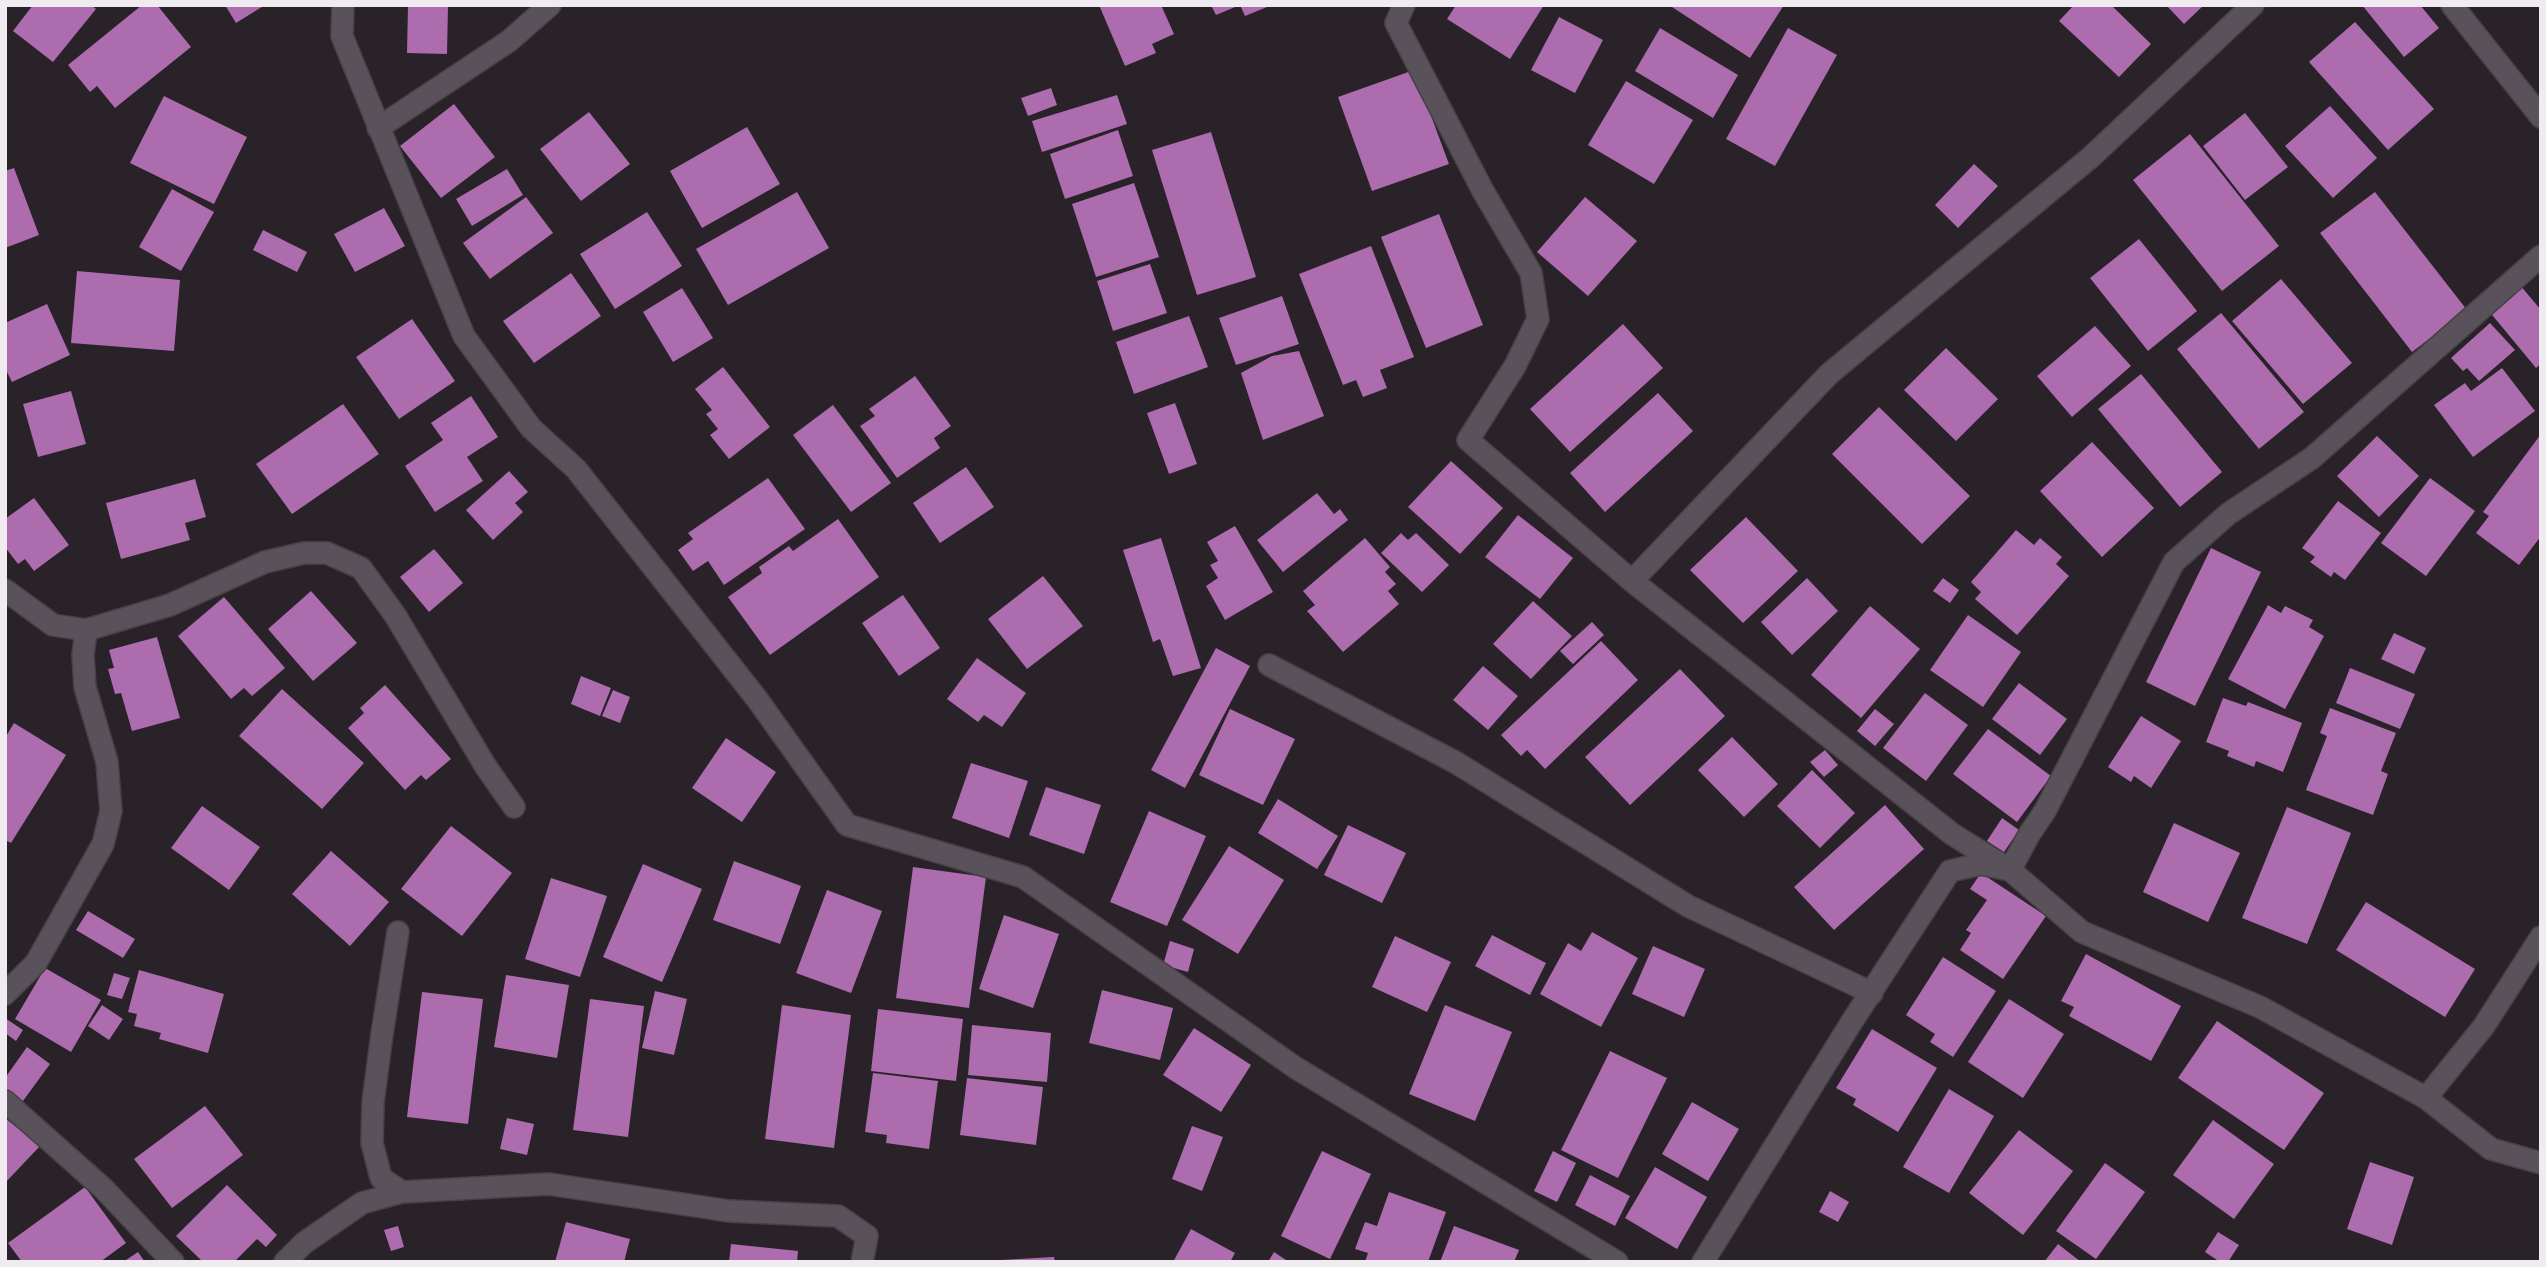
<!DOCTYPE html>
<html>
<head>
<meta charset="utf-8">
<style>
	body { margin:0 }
	#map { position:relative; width:2546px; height:1267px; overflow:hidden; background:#292229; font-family:Mulish,sans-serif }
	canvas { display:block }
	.frame { position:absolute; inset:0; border:7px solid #f0ebf0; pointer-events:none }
</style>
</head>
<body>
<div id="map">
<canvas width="2546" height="1267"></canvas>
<div class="frame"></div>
</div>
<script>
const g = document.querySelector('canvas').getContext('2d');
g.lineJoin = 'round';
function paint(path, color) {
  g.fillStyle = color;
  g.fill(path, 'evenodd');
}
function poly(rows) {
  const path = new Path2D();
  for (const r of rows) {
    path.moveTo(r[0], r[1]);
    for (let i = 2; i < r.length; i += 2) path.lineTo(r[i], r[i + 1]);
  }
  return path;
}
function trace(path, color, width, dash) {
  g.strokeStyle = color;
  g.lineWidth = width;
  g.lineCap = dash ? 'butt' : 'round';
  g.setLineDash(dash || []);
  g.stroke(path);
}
paint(poly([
	[33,5,91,5,96,9,53,62,13,31],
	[142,5,157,5,191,47,115,108,97,86,90,92,68,65],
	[225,5,265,5,236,23],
	[408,5,448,6,447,54,407,53],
	[1099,5,1161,5,1174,34,1152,44,1156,53,1125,66],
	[1211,5,1240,5,1216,15],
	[1240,5,1272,5,1245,16],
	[1456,5,1544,5,1510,59,1447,19],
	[1673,5,1784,5,1750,58,1672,7],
	[2074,5,2111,5,2151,44,2119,77,2059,21],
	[2166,5,2204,5,2184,24],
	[2362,5,2420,5,2439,28,2404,57],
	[1559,17,1603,40,1575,93,1531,70],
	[2355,22,2434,109,2388,150,2309,62],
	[1660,28,1738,75,1713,118,1635,71],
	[1788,28,1837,55,1775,166,1726,139],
	[1414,70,1449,164,1372,191,1338,97],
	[1626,81,1693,120,1654,184,1588,145],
	[1051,88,1057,105,1028,116,1021,98],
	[1117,95,1127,124,1042,152,1032,121],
	[164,96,247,137,214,204,130,163],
	[454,104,495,157,441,198,400,146],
	[2330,106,2377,158,2333,198,2285,146],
	[589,112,630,164,581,201,540,149],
	[2245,113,2288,167,2245,200,2203,146],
	[747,127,780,184,702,228,670,171],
	[1118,130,1133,176,1065,199,1050,154],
	[1211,132,1256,277,1197,295,1152,150],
	[2190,134,2279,246,2222,291,2133,180],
	[1974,164,1998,186,1958,228,1935,205],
	[14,168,39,235,5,248,5,171],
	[507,169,523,195,472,226,456,199],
	[1134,183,1159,257,1096,277,1072,204],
	[172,189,214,212,181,271,139,247],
	[797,192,829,248,728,305,696,249],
	[2375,192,2467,310,2412,352,2320,233],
	[526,197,553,233,490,279,463,243],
	[1585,197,1637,241,1588,296,1537,252],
	[384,208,405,246,355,272,334,234],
	[647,212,682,266,615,309,580,254],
	[1439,214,1483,325,1426,348,1381,237],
	[263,230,307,252,297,272,253,250],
	[2139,239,2197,311,2148,351,2090,278],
	[1371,246,1414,357,1380,370,1387,388,1363,397,1356,380,1343,385,1299,274],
	[1150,264,1167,313,1113,331,1097,281],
	[77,271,180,280,174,351,71,343],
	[571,273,601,316,534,363,503,321],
	[2281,279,2352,363,2303,404,2232,321],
	[2519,284,2541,310,2541,364,2536,368,2488,310],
	[682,288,713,338,673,362,643,312],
	[1282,296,1299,344,1236,365,1219,318],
	[47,304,70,355,12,382,5,368,5,323],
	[2221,313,2304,412,2259,449,2177,349],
	[1189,316,1208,367,1134,394,1116,342],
	[412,319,455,381,399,419,356,357],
	[2490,323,2515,350,2479,381,2467,368,2463,371,2451,358],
	[1623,324,1663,368,1570,452,1530,409],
	[2095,326,2131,366,2072,417,2037,376],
	[1946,348,1998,399,1956,441,1904,390],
	[1299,351,1324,416,1263,440,1241,373,1272,356],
	[723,367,770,427,729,459,710,435,718,429,706,414,712,410,695,389],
	[2502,368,2535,411,2473,457,2434,405,2465,383,2471,391],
	[2141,374,2222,472,2180,507,2098,409],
	[915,376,951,426,934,438,940,448,897,478,860,426,875,416,869,409],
	[71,391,86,444,38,457,23,404],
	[1658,393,1693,431,1605,512,1570,473],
	[471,396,498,437,467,457,483,481,435,512,405,466,443,440,431,423],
	[1175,403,1197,464,1169,474,1147,413],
	[343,404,379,454,292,514,256,464],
	[833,405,891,483,851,512,793,435],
	[1879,407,1970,496,1922,544,1832,454],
	[2541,434,2541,536,2519,565,2476,533,2489,516,2483,512],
	[2377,436,2419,476,2379,517,2337,476],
	[2092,442,2154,508,2102,557,2040,491],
	[1451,461,1503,508,1460,554,1408,507],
	[966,467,994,507,940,543,913,503],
	[509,471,528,492,515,503,523,512,493,540,466,510],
	[768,478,805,529,724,585,708,561,693,571,678,550,693,539,688,533],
	[2430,478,2475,511,2426,576,2381,543],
	[195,479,206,517,185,523,190,540,121,559,106,503],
	[1317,493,1334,514,1340,509,1348,520,1283,572,1257,540],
	[34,498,69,545,34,571,25,559,18,564,5,547,5,519],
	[2338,501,2381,533,2345,580,2334,572,2331,577,2310,562,2315,557,2302,548],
	[1518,515,1573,558,1540,599,1485,557],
	[1746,517,1798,571,1743,623,1690,570],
	[838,519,879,577,770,655,728,597,762,573,759,567,789,546,793,551],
	[1235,526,1273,592,1225,620,1206,586,1218,578,1210,565,1218,561,1207,542],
	[2016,530,2034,545,2040,538,2062,557,2056,564,2069,576,2017,635,1975,599,1981,592,1971,582],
	[1401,533,1408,540,1416,533,1449,565,1422,592,1381,553],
	[1161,538,1201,668,1173,676,1160,639,1153,642,1123,550],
	[1365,538,1390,567,1385,572,1396,584,1388,591,1399,604,1343,652,1307,611,1315,605,1303,591],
	[2211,548,2261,572,2195,706,2146,682],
	[434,549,463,583,429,612,400,577],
	[1043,576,1083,626,1027,669,988,619],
	[1807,578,1838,611,1792,655,1761,622],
	[1943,578,1959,590,1950,603,1933,591],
	[311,591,357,643,313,681,268,629],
	[903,595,940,648,899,676,862,623],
	[224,597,285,668,252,696,244,688,231,699,178,636],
	[1533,601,1572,636,1531,679,1493,644],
	[2268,605,2281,613,2285,606,2313,620,2309,627,2324,636,2285,709,2228,679],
	[1870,606,1920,649,1861,718,1811,675],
	[1968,615,2021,652,1983,707,1930,670],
	[1592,622,1604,635,1573,664,1560,651],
	[2394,633,2426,648,2414,674,2381,659],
	[157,637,180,718,132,731,121,693,115,694,108,669,114,668,109,650],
	[1601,641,1638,680,1545,769,1527,750,1521,756,1501,735],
	[1216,648,1250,666,1185,788,1151,770],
	[977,658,1026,693,1002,727,984,715,978,722,947,699],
	[1483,666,1518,696,1488,730,1453,700],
	[2350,668,2415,694,2400,729,2336,703],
	[1680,669,1725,716,1630,805,1585,757],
	[581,676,611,688,600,716,571,704],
	[2019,683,2067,719,2040,755,1992,719],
	[385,685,451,759,426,780,421,775,405,790,348,728,364,713,360,708],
	[282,689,364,763,322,809,239,736],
	[613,690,630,697,620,723,602,716],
	[1925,693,1968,725,1926,781,1883,748],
	[2223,698,2246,706,2248,702,2302,723,2283,772,2256,761,2254,767,2227,756,2229,751,2206,742],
	[2330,708,2396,733,2381,771,2388,774,2373,815,2306,790,2327,736,2320,733],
	[1230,709,1295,739,1263,805,1199,775],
	[1875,709,1894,724,1875,746,1857,731],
	[2141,716,2181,741,2151,788,2134,776,2131,782,2108,767],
	[14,723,66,755,11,843,5,840,5,738],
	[1988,729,2051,776,2017,822,1953,774],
	[1732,737,1778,784,1744,817,1698,770],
	[726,738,776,772,742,822,692,788],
	[1825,750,1838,765,1824,777,1810,762],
	[971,763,1028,781,1009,838,952,818],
	[1812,770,1855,813,1820,848,1777,806],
	[1046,787,1101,805,1084,854,1029,835],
	[1278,799,1338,836,1317,869,1258,833],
	[1885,805,1924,849,1834,930,1794,887],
	[202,806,260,847,229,890,171,848],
	[2287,807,2351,833,2307,944,2242,918],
	[1149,811,1206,836,1167,926,1110,902],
	[2002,818,2019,830,2004,852,1987,841],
	[2174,823,2240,853,2208,922,2143,892],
	[1348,825,1406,853,1382,903,1324,875],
	[451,826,512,873,462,936,401,889],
	[1229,846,1284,880,1238,954,1182,920],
	[331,851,389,902,350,946,292,894],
	[734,861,801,886,780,944,713,920],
	[643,864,702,889,662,982,603,957],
	[913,867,986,877,969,1008,896,998],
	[1981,873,2046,916,2003,979,1960,950,1971,933,1966,930,1987,900,1970,889],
	[551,878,607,896,580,977,525,959],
	[827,890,882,911,851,993,796,973],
	[2366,902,2475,969,2445,1017,2336,950],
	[88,911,135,939,123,958,76,930],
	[1004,915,1059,934,1033,1008,979,989],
	[1592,932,1638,958,1601,1027,1540,994,1568,943,1581,951],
	[1492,935,1546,963,1530,995,1475,966],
	[1395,936,1451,962,1427,1012,1372,987],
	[1170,941,1194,949,1188,972,1163,965],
	[1653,946,1705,969,1684,1017,1632,994],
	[2086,954,2181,1006,2151,1061,2069,1016,2074,1007,2061,1001],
	[1943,957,1996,991,1953,1057,1930,1042,1935,1034,1906,1015],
	[45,968,101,1000,71,1052,15,1019],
	[139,970,224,994,208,1053,159,1039,161,1033,134,1026,137,1014,128,1012],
	[114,973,130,978,122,999,107,995],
	[506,975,569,985,557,1058,494,1047],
	[1102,990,1173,1008,1160,1060,1089,1043],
	[655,991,687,999,674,1055,642,1048],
	[422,992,483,999,468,1124,407,1117],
	[590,999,644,1006,628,1137,573,1130],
	[2009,999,2064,1034,2023,1098,1968,1062],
	[102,1005,123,1019,109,1040,88,1026],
	[782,1005,851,1015,834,1148,765,1139],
	[1445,1005,1512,1032,1475,1121,1409,1094],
	[878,1009,963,1019,956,1081,871,1071],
	[5,1018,23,1030,16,1041,5,1033],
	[2217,1021,2324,1093,2284,1150,2178,1078],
	[972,1025,1051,1033,1047,1082,968,1075],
	[1194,1028,1251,1065,1221,1112,1163,1075],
	[1872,1029,1937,1068,1898,1132,1853,1105,1856,1099,1836,1088],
	[27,1047,50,1064,20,1105,5,1095,5,1078],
	[1610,1051,1667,1078,1618,1178,1561,1150],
	[873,1073,938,1081,929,1149,886,1143,887,1135,865,1132],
	[967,1078,1043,1087,1036,1145,960,1135],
	[1949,1089,1994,1116,1949,1193,1903,1167],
	[1692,1102,1739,1129,1708,1181,1662,1154],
	[205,1106,243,1155,172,1208,134,1159],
	[5,1118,40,1146,5,1183],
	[507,1118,534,1124,527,1155,500,1149],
	[2213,1120,2274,1164,2234,1219,2173,1175],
	[1192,1126,1223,1137,1202,1191,1172,1179],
	[2019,1130,2073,1171,2023,1235,1969,1193],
	[1322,1151,1371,1174,1330,1259,1281,1236],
	[1553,1151,1576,1163,1557,1202,1534,1191],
	[2370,1162,2414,1177,2392,1245,2347,1229],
	[2105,1163,2145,1192,2096,1259,2056,1231],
	[1655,1167,1707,1197,1677,1249,1625,1218],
	[1590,1175,1630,1196,1615,1226,1575,1205],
	[227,1185,277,1235,266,1247,257,1239,234,1262,203,1262,176,1236],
	[85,1187,126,1243,100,1262,22,1262,8,1243],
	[1830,1191,1849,1202,1838,1222,1819,1212],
	[1389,1192,1446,1212,1428,1262,1365,1262,1368,1253,1355,1249,1365,1222,1377,1226],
	[566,1222,630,1239,624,1262,555,1262],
	[398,1226,404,1247,391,1251,384,1230],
	[1454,1226,1519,1250,1514,1262,1440,1262],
	[1191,1229,1235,1253,1230,1262,1173,1262],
	[2218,1232,2239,1245,2228,1262,2220,1262,2205,1252],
	[731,1244,798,1251,797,1262,729,1262],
	[2058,1244,2081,1262,2044,1262],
	[138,1252,145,1262,123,1262],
	[1274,1252,1289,1262,1268,1262],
	[1054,1257,1055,1262,1001,1262,1001,1260]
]), '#ad6cad');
const street = poly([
	[343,5,342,36,464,336,531,428,576,469,757,699,847,825,1023,877,1296,1068,1617,1262],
	[1404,5,1396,23,1483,191,1531,273,1538,319,1515,366,1468,440,1632,581,1952,834,2010,870,2082,932,2260,1007,2426,1098,2484,1026,2541,937],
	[2452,5,2541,117],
	[378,128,509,41,550,5],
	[1632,581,1829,374,2091,157,2253,5],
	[5,590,53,625,86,630,170,605,265,562,304,553,327,553,361,568,395,615,486,767,514,807],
	[1269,665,1455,762,1688,906,1872,993],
	[398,932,382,1034,373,1102,372,1143,381,1178,402,1192],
	[5,994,36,963,103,844,111,811,107,762,85,687,83,655,86,630],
	[2426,1098,2491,1149,2541,1163],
	[5,1101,104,1189,173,1262],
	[285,1262,304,1243,362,1203,402,1192,549,1184,729,1211,838,1216,867,1236,862,1262],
	[1703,1262,1851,1023,1950,871,1981,864,2010,870,2030,833,2045,811,2174,562,2228,514,2312,458,2541,256]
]);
trace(street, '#474147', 24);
trace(street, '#5a525a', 21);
</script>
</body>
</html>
